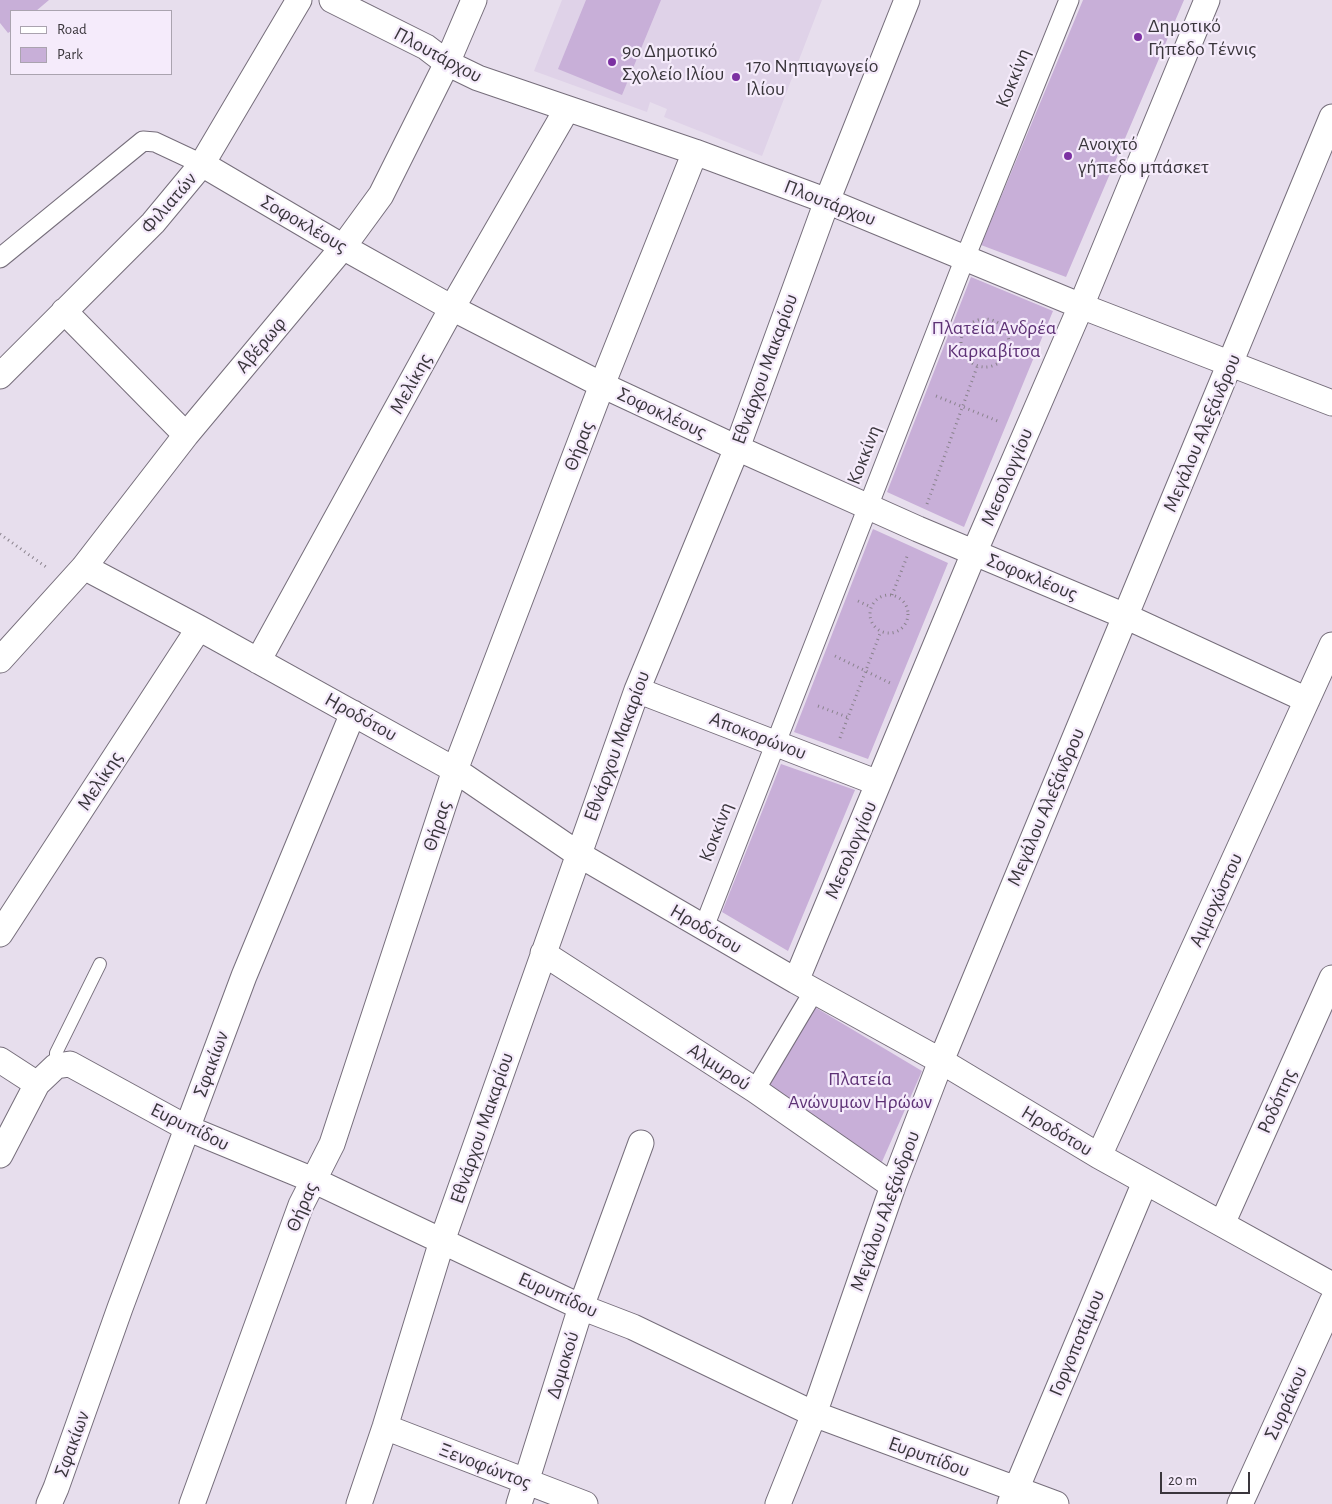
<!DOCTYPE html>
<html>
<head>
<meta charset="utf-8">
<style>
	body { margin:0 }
	#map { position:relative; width:1332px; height:1504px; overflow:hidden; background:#e7deed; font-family:"Alegreya Sans",sans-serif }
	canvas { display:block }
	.legend { position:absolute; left:10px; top:10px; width:162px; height:65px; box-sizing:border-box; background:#f5ebfb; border:1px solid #aaa3af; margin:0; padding:6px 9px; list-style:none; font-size:15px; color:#3a363c }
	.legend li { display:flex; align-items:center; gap:10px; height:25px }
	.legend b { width:25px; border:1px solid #aaa3af }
	.scale { position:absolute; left:1160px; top:1472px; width:90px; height:22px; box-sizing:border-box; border:2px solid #3a363c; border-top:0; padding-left:6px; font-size:15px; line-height:18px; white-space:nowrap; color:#3a363c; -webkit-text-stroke:4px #f5ebfb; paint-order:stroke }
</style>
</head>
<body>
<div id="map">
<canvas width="1332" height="1504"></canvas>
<ul class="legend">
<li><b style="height:6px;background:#fff"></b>Road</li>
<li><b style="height:14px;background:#c8afd8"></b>Park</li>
</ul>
<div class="scale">20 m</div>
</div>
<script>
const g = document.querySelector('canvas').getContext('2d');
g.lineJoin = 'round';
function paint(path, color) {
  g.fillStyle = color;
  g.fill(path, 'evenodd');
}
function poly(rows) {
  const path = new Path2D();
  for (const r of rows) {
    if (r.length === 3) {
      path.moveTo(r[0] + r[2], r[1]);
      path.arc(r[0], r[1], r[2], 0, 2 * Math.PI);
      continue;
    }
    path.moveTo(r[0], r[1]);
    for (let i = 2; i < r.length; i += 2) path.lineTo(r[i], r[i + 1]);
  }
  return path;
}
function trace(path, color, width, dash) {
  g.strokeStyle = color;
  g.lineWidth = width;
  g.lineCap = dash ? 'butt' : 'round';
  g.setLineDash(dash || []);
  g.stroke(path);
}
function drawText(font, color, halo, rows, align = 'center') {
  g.font = font + ' "Alegreya Sans",sans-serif';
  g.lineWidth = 4.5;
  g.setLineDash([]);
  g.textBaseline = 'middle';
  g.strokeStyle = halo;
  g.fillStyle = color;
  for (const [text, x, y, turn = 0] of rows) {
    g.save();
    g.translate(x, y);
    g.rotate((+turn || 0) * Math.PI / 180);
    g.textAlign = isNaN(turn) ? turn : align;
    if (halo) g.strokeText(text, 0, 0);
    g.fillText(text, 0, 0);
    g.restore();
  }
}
paint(poly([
	[562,0,822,0,762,156,664,117,667,109,650,102,647,112,534,71]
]), '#dfd2e8');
paint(poly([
	[0,0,49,0,36,11,11,11,11,31,8,33,0,23],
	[586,0,661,0,622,95,558,69],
	[1083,0,1184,0,1066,277,981,245],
	[971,277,1053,311,964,527,887,492],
	[873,529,948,563,868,759,794,732],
	[781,764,855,790,788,951,722,912],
	[813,1006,922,1071,881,1164,768,1086]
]), '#c8afd8');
const service = poly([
	[56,1066,56,1053,100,964]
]);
const pedestrian = poly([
	[0,258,143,141,155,142,202,164],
	[704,927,965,258,1069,0],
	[755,1090,814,991]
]);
const minor = poly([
	[332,0,426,47,447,63,478,78,695,152,827,201,1081,306,1332,403],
	[202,164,343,247,452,308,602,385,737,448,918,529,1125,616,1307,700],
	[64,311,186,435],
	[0,376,153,223,202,164,299,0],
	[84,567,199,628,455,770,578,854,796,981,941,1061,1099,1156,1332,1285],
	[0,660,84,567,186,435,343,247,381,195,447,63,474,0],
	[258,661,452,308,567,109],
	[637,690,878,783],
	[0,934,199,628],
	[543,953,755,1090,893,1186],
	[796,981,974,553,1081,306,1207,0],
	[0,1060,37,1084],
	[0,1155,37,1084,56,1066,70,1064,187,1128,313,1180,581,1307,633,1327,814,1414,1056,1504],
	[1099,1156,1332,645],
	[1222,1224,1332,978],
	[385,1427,585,1504],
	[49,1504,56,1488,120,1308,244,976,353,713],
	[192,1504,301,1205,332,1144,455,770,602,385,695,152],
	[359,1504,385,1427,442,1241,637,690,737,448,827,201,907,0],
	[519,1504,581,1307,641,1143],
	[778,1504,814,1414,893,1186,941,1061,1332,117],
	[1010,1504,1145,1182],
	[1240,1504,1332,1302]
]);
trace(service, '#766e7b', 14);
trace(pedestrian, '#766e7b', 21);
trace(minor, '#766e7b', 27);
trace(poly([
	[985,343,24],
	[936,396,1000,422],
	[927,504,977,367],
	[0,534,46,567],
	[892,595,908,554],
	[889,614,19],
	[858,601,871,607],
	[835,656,890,683],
	[818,706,847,717],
	[840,738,881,631]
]), '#89828c', 3, [1, 4]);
trace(service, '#fff', 12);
trace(pedestrian, '#fff', 19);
trace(minor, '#fff', 25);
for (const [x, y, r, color] of [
	[1138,37,5,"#7c30a2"],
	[612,62,5,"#7c30a2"],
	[736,77,5,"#7c30a2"],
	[1068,156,5,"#7c30a2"]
]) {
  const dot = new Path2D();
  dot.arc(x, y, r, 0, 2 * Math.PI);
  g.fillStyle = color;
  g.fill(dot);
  trace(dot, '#f5ebfb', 2);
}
drawText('20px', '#3a363c', '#f5ebfb', [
	["Δημοτικό",1148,26],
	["Γήπεδο Τέννις",1148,49],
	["9ο Δημοτικό",622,51],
	["Σχολείο Ιλίου",622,74],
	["17ο Νηπιαγωγείο",746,66],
	["Ιλίου",746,89],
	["Ανοιχτό",1078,144],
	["γήπεδο μπάσκετ",1078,167]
], 'left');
drawText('20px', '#3a363c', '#f5ebfb', [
	["Πλουτάρχου",438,55,28],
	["Κοκκίνη",1013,78,-68],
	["Φιλιατών",169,203,-49],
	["Πλουτάρχου",830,203,21],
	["Σοφοκλέους",304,224,30],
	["Αβέρωφ",261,345,-50],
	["Εθνάρχου Μακαρίου",765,369,-70],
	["Μελίκης",411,384,-61],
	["Σοφοκλέους",662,413,25],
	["Μεγάλου Αλεξάνδρου",1202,433,-67],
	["Θήρας",579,446,-69],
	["Κοκκίνη",864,455,-69],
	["Μεσολογγίου",1007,477,-67],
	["Σοφοκλέους",1032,577,22],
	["Ηροδότου",361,717,29],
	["Αποκορώνου",758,736,21],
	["Εθνάρχου Μακαρίου",617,746,-70],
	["Μελίκης",100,781,-57],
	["Μεγάλου Αλεξάνδρου",1046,807,-67],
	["Θήρας",437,826,-72],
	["Κοκκίνη",716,832,-69],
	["Μεσολογγίου",851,850,-67],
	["Αμμοχώστου",1216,900,-65],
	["Ηροδότου",706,929,30],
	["Σφακίων",211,1064,-70],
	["Αλμυρού",719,1067,33],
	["Ροδόπης",1277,1101,-66],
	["Ευρυπίδου",190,1127,26],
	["Εθνάρχου Μακαρίου",482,1128,-71],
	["Ηροδότου",1057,1131,31],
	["Θήρας",302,1207,-67],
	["Μεγάλου Αλεξάνδρου",885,1211,-70],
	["Ευρυπίδου",558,1295,24],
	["Γοργοποτάμου",1077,1343,-67],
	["Δομοκού",563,1365,-73],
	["Συρράκου",1286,1403,-66],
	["Σφακίων",72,1444,-70],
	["Ευρυπίδου",929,1457,20],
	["Ξενοφώντος",485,1466,21]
]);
drawText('20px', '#5e3276', '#f5ebfb', [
	["Πλατεία Ανδρέα",994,328],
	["Καρκαβίτσα",994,351],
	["Πλατεία",860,1079],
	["Ανώνυμων Ηρώων",860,1102]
]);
</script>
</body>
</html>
